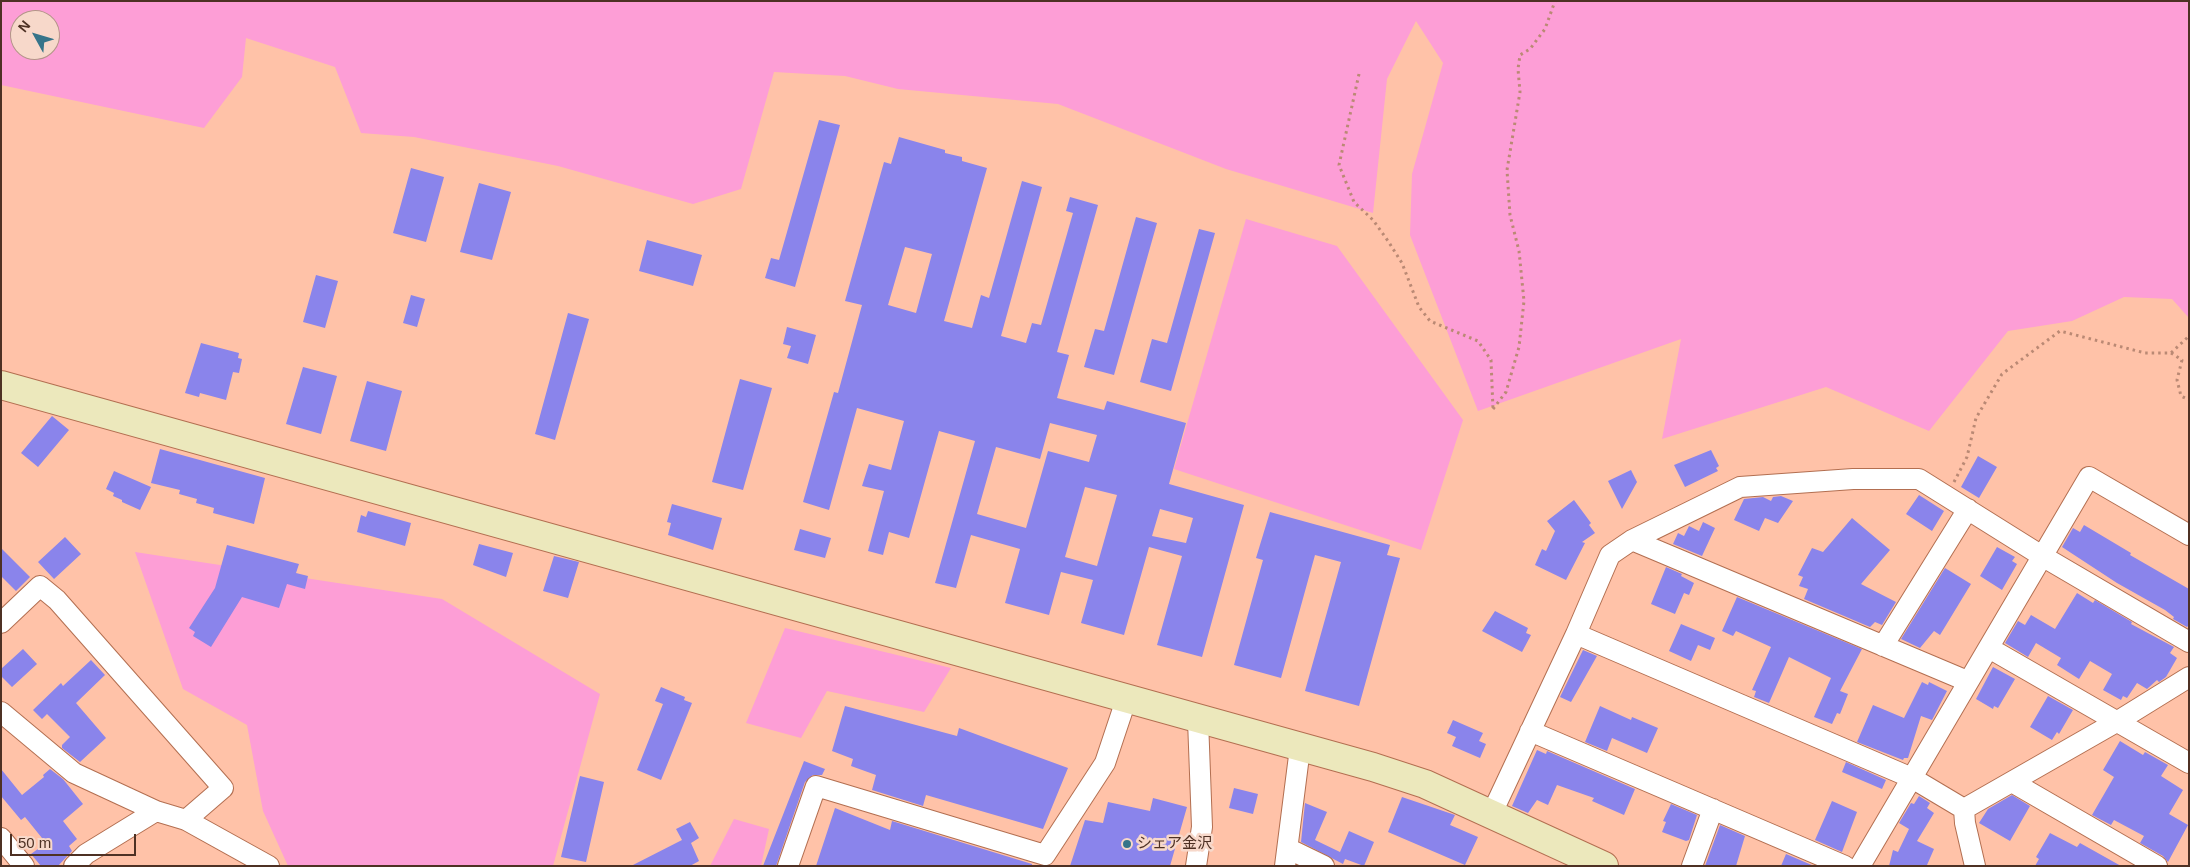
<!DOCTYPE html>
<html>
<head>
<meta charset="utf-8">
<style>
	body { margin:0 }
	#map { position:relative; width:2190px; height:867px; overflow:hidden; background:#ffc2a8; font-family:Helvetica,sans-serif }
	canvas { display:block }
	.frame { position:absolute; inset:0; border:2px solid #4e3124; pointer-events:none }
	.north { position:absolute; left:10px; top:10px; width:50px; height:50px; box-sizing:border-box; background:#f7d8ca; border:1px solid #b39588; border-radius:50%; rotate:309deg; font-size:14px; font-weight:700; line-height:20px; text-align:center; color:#4e3124 }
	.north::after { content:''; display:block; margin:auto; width:18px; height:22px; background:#36748a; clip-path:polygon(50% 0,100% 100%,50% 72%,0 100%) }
	.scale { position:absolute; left:10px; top:834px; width:126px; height:22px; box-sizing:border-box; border:2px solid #4e3124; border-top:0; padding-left:6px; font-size:15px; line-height:18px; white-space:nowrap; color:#4e3124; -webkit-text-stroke:4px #f7d8ca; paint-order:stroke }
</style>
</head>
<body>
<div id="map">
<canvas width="2190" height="867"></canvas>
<div class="frame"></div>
<div class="north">N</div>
<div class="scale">50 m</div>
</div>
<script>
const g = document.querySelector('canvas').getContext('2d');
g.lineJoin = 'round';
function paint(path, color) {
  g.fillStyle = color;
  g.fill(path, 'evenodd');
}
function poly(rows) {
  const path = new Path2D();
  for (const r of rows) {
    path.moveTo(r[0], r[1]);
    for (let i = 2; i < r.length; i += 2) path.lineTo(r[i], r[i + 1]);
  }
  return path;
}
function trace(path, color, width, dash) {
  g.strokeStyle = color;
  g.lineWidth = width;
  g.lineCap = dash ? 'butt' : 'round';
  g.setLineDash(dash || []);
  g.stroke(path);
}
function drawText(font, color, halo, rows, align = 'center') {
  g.font = font + ' Helvetica,"Noto Sans JP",sans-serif';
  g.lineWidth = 5;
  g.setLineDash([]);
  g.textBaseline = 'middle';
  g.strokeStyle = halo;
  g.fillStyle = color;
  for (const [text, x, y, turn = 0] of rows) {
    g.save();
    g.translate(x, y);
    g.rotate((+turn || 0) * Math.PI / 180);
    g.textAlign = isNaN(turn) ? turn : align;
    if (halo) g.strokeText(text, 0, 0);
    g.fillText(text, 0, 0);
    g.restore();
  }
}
paint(poly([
	[1,1,2189,1,2189,318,2172,299,2124,297,2072,321,2008,331,1929,431,1826,387,1662,439,1681,339,1478,411,1410,235,1412,174,1443,63,1416,21,1387,79,1373,213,1226,169,1058,104,898,89,845,76,774,72,741,189,693,204,558,166,414,137,361,133,335,67,246,38,242,77,204,128,1,85],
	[20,20,50,20,50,50,20,50],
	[1246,219,1337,246,1463,420,1421,550,1174,469],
	[135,552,442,599,600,694,553,866,288,866,263,811,247,725,183,689],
	[785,628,951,668,924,712,827,691,801,738,746,723],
	[734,819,769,829,761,866,710,866]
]), '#fd9ed6');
paint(poly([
	[819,120,840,125,795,287,765,278,771,258,779,260],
	[899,137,945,150,945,153,962,157,962,161,987,168,944,321,972,328,981,295,989,298,1022,181,1042,187,1001,336,1026,343,1032,323,1041,325,1073,213,1066,211,1070,197,1098,205,1057,352,1069,355,1057,398,1104,410,1107,401,1186,423,1169,484,1244,505,1202,657,1157,645,1182,556,1149,547,1124,635,1081,623,1093,580,1061,572,1049,615,1005,603,1020,549,971,535,956,588,935,583,975,441,939,431,909,538,889,532,883,555,868,551,884,491,862,486,869,464,891,470,904,421,857,408,829,510,803,502,834,392,838,393,862,305,845,301,884,162,891,164],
	[905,247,932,254,916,313,888,305],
	[1050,423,1097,435,1089,462,1048,451,1026,528,977,514,996,447,1040,459],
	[1085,487,1117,495,1097,566,1065,557],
	[1160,509,1193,518,1186,543,1152,536],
	[411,168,444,177,426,242,393,233],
	[479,183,511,192,492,260,460,252],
	[1136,217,1157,223,1114,375,1084,367,1095,329,1104,331],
	[1199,229,1215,233,1171,391,1140,382,1152,339,1167,343],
	[647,240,702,255,693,286,639,271],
	[316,275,338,281,325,328,303,322],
	[411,295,425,299,417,327,403,323],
	[568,313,589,319,555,440,535,434],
	[787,327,816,335,808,364,787,358,791,346,783,344],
	[201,343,239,353,238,358,242,359,239,373,233,372,226,400,200,393,199,397,185,393],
	[303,367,337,376,321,434,286,424],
	[740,379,772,388,743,490,712,482],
	[367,381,402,391,386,451,350,441],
	[52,416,69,430,38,467,21,453],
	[160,449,265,478,254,524,213,513,214,508,196,503,197,499,179,494,180,490,151,483],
	[1711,450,1719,466,1716,468,1718,471,1685,487,1674,465],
	[1978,456,1997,467,1979,498,1961,487],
	[1631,470,1637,482,1622,509,1608,481],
	[114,471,151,487,140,510,122,502,122,500,113,496,114,493,106,489],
	[1919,495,1944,511,1932,531,1906,514],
	[1781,496,1793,501,1778,523,1765,518,1759,531,1734,520,1744,499,1763,497,1771,501,1773,497],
	[1574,500,1591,523,1589,525,1595,533,1582,542,1585,543,1566,580,1535,565,1542,549,1546,551,1555,531,1547,521],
	[672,504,722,518,713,550,668,535,671,523,667,522],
	[368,511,411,523,405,546,357,532,361,515,366,517],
	[1270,512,1390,545,1387,555,1400,558,1359,706,1305,691,1341,562,1315,555,1281,678,1234,665,1263,560,1256,558],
	[1852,518,1890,550,1861,584,1896,602,1882,625,1875,622,1870,627,1804,599,1808,589,1799,586,1803,577,1798,575,1812,548,1823,552],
	[1703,522,1715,528,1702,556,1673,544,1678,533,1684,536,1689,526,1699,531],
	[2084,525,2131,553,2130,555,2189,589,2189,625,2187,627,2173,619,2174,617,2165,610,2117,583,2062,547,2073,528,2080,532],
	[800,529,831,538,825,558,794,550],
	[65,537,81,554,54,579,38,562],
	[479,544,513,553,506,577,473,565],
	[227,545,299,564,296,573,308,576,305,589,287,584,279,608,242,597,211,647,193,636,195,632,189,628,215,588],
	[1997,547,2015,557,2012,561,2017,564,2002,590,1980,576],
	[1,548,30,577,16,591,1,576],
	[554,556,579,562,568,598,543,591],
	[1666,567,1682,574,1681,576,1694,583,1689,595,1684,593,1675,614,1651,604],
	[1945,568,1971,584,1940,635,1934,631,1920,648,1901,639],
	[2077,593,2093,603,2095,600,2132,622,2131,624,2174,647,2170,653,2177,658,2166,677,2159,682,2157,680,2147,689,2137,683,2127,698,2123,696,2121,700,2103,690,2112,674,2090,661,2079,679,2057,665,2061,658,2036,643,2028,657,2005,643,2018,621,2025,625,2031,615,2055,629],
	[1737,597,1862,649,1840,691,1848,694,1840,714,1837,713,1832,724,1814,717,1831,678,1789,657,1769,703,1754,697,1756,691,1752,690,1771,647,1736,631,1733,636,1722,631],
	[1495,611,1528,628,1526,633,1531,635,1522,652,1482,631],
	[1681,624,1715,638,1710,650,1698,645,1691,661,1669,651],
	[23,649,37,664,12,687,1,676,1,669],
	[1583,650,1597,656,1571,702,1560,697],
	[91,660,105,675,76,703,106,738,80,762,62,748,62,745,70,737,47,714,42,719,33,710,61,683,63,686],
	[1993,667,2015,679,1998,708,1994,706,1993,709,1976,699],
	[1922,682,1928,685,1929,682,1947,691,1932,720,1921,716,1908,758,1904,758,1903,760,1857,742,1873,705,1904,718],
	[661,687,685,697,684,700,692,703,661,780,637,770,663,704,655,701],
	[2048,696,2073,710,2059,734,2057,732,2052,740,2030,727],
	[845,706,957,736,959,728,1068,768,1043,829,926,795,923,806,872,790,876,775,851,766,853,759,832,751],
	[1600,706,1631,720,1632,717,1658,728,1647,753,1612,738,1607,751,1585,742],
	[1453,720,1483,733,1479,741,1486,744,1480,758,1452,746,1456,737,1447,733],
	[2120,741,2143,755,2145,752,2168,765,2161,776,2183,790,2169,814,2188,825,2168,862,2163,856,2140,843,2144,836,2114,820,2111,825,2092,815,2114,777,2103,770],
	[1537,750,1546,754,1547,751,1635,789,1624,815,1592,801,1594,798,1557,785,1548,805,1537,800,1528,813,1512,806],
	[804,761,825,769,822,775,813,775,805,782,776,866,763,866],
	[1846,762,1886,780,1882,789,1842,772],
	[1,769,22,795,44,777,43,775,50,769,63,779,83,804,63,821,77,839,69,846,72,851,58,866,41,866,31,854,46,843,25,817,21,820,1,796],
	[580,776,604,782,586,862,561,857],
	[1234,788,1258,794,1253,814,1229,808],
	[2012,795,2030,806,2010,841,1979,823,1988,809],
	[1919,796,1930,803,1927,808,1934,813,1917,841,1934,849,1927,865,1929,866,1889,866,1893,850,1898,852,1909,829,1899,823,1911,803,1914,804],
	[1402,797,1455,815,1450,825,1478,837,1465,865,1388,832],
	[1153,798,1187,807,1170,866,1070,866,1085,820,1103,823,1108,802,1150,811],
	[1832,801,1857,812,1842,852,1815,840],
	[1305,803,1327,812,1315,840,1340,852,1349,831,1374,842,1364,866,1345,859,1343,864,1301,842],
	[1671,804,1697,815,1689,840,1686,841,1662,832,1666,822,1663,821],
	[835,808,890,830,892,821,1032,864,1032,866,816,866],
	[690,822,699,838,691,843,699,861,690,866,631,866,682,840,676,829],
	[1720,825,1745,836,1736,866,1705,866],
	[2050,833,2077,847,2080,843,2121,866,2035,866,2039,859,2036,857],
	[1786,854,1814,866,1781,866]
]), '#8a84eb');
const street = poly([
	[1632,540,1967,681],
	[1,623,40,586,57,600,223,788,186,820],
	[1576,634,1912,778,1964,809,1965,823,1975,866],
	[1883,646,1968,509],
	[1989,648,2189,763],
	[1,712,74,773,156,811,186,820,269,866],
	[1530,731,1845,866],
	[2012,782,2157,866],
	[1964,809,2118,721,2189,677],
	[1492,813,1576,634,1610,555,1632,540,1740,487,1853,479,1919,479,2042,556,2189,642],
	[1,838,24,866],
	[1289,849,1324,866],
	[74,866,86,854,156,811],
	[788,866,816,786,1045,855,1105,763,1126,700],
	[1196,866,1202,827,1198,720],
	[1285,866,1300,748],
	[1692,866,1713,809],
	[1860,866,2089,477,2189,535]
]);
const secondary = poly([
	[1,385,1373,767,1425,784,1604,866]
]);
trace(street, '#b36f51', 22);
trace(secondary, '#b36f51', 30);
trace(poly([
	[1359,74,1339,165,1354,202,1373,220,1388,241,1402,263,1419,307,1430,321,1478,341,1491,360,1493,409],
	[2171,353,2182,360,2177,380,2181,396,2189,400],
	[1493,409,1506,392,1519,347,1524,301,1519,251,1510,215,1507,170,1520,92,1518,69,1520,55,1530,49,1545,29,1555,1],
	[1954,482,1967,457,1976,418,2002,374,2060,331,2145,353,2171,353,2189,336]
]), '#ba8974', 3, [2.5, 4]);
trace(street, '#fff', 20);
trace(secondary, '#ece8bc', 28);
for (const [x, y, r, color] of [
	[1127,844,5,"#36748a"]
]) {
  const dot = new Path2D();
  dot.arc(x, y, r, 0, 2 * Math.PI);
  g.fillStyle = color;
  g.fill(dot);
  trace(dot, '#f7d8ca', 2);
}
drawText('15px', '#4e3124', '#f7d8ca', [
	["シェア金沢",1137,844]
], 'left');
</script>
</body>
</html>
